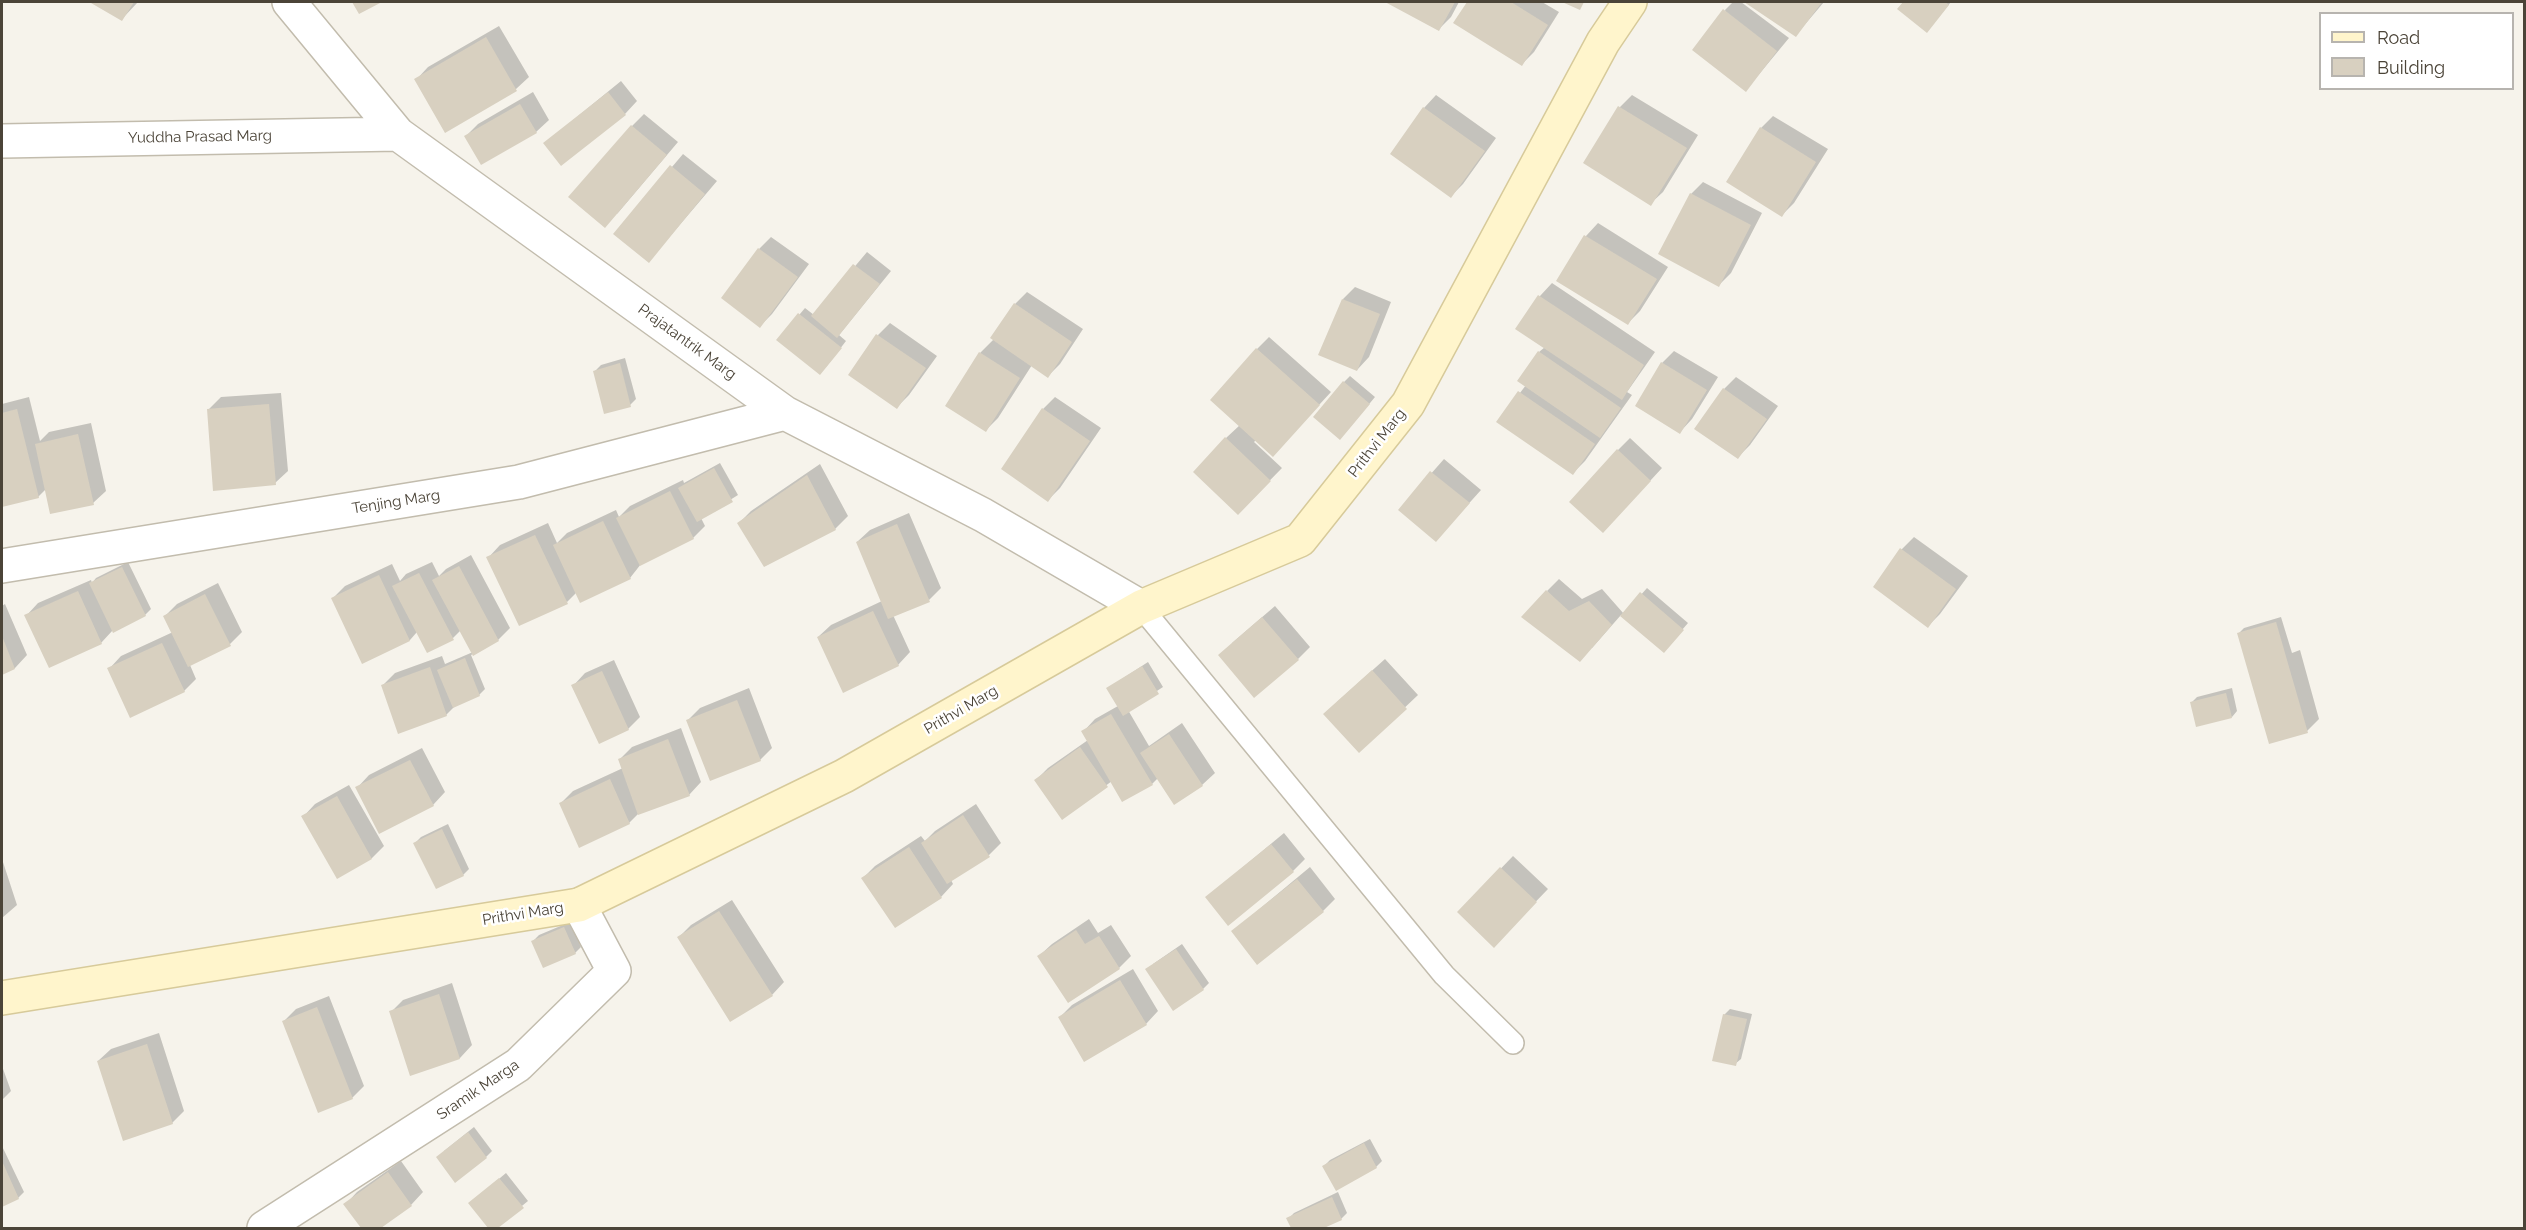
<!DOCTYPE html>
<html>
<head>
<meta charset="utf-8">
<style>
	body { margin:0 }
	#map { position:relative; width:2526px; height:1230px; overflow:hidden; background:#f6f3eb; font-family:Raleway,sans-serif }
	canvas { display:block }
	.frame { position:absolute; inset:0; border:3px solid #4b4438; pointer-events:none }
	.legend { position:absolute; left:2319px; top:12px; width:195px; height:78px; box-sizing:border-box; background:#fff; border:2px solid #b7b4af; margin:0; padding:8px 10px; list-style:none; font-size:18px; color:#4b4438 }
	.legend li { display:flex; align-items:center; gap:12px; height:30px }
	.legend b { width:30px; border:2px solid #b7b4af }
</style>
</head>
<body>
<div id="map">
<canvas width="2526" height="1230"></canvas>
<div class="frame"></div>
<ul class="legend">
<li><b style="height:8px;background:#fff5cc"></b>Road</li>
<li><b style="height:16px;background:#d8d0c0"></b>Building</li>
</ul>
</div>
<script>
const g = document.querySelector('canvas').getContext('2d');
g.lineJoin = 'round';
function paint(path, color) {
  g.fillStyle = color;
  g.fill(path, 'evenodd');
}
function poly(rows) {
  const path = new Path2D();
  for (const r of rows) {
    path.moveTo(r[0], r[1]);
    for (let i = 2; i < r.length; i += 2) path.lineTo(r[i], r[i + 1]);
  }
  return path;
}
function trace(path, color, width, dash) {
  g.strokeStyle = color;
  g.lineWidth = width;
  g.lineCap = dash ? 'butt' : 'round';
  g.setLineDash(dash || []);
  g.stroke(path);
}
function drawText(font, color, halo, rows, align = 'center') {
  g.font = font + ' Raleway,sans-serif';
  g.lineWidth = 5;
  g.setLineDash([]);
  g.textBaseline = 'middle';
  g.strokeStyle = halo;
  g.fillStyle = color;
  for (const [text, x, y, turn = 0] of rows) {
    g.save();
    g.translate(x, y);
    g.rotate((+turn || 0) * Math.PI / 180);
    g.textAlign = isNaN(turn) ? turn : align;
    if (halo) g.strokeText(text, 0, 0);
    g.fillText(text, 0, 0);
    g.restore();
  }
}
paint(poly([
	[94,2,138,2,122,19],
	[1388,2,1459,2,1451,17,1438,30],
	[1469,2,1542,2,1559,12,1534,52,1522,64,1456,22],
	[1733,2,1741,2,1789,38,1746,90,1725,10],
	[1747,2,1824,2,1796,35],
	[1905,2,1951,2,1932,25,1899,9],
	[499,26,529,77,516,89,446,131,416,80,428,67],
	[621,81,637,101,625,114,545,143],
	[533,92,549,120,536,132,466,136,478,124],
	[1436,95,1496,138,1463,184,1451,196,1392,154,1424,108],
	[1632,95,1698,135,1663,192,1650,204,1585,163,1620,107],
	[644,114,678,142,617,214,632,126],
	[1773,116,1828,149,1794,203,1782,215,1761,128],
	[683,154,717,181,649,261,615,234],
	[1703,182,1762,213,1731,273,1719,285,1691,194],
	[1598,223,1668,267,1640,311,1628,323,1558,280,1586,236],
	[771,237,809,264,772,314,760,326,759,249],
	[867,252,891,271,839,335,846,341,826,367,778,340,805,308,814,315],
	[1552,283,1655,352,1627,392,1632,395,1585,461,1573,473,1498,422,1526,385,1539,352,1545,347,1517,329,1540,296],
	[1355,287,1391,302,1369,357,1357,370,1343,299],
	[1027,292,1083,329,1060,364,1048,376,1032,365,998,418,985,431,980,353,994,339,1015,304],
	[890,323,937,356,909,395,897,407,878,335],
	[1269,337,1331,392,1285,442,1256,440,1254,442,1282,468,1238,513,1226,438,1240,425,1257,349],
	[1674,351,1718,377,1692,419,1680,432,1662,363],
	[625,358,636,399,630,405,595,371,601,365],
	[1350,376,1375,397,1346,432,1344,382],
	[1736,377,1778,406,1750,445,1738,457,1724,389],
	[281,393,288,471,275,483,208,410,221,397],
	[29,397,40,441,49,432,91,423,106,491,93,503,46,489,38,497,2,505,2,404],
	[1055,397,1101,428,1060,488,1048,500,1043,409],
	[1630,438,1662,468,1615,519,1618,450],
	[1444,459,1481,490,1436,540,1400,509],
	[720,463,738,495,701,518,705,526,693,538,641,564,630,578,576,593,567,602,488,558,500,545,548,523,557,543,567,533,616,510,619,517,630,506,683,480,684,483],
	[820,464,848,516,835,529,765,566,739,523,751,511],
	[909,513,941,588,929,600,893,615,910,652,898,665,818,637,831,625,882,601,857,542,870,530],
	[1914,537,1968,576,1940,614,1928,626,1875,586,1902,549],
	[471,555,510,628,498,640,471,655,485,689,479,695,456,705,446,715,383,685,395,673,442,656,445,664,473,652,461,630,453,638,428,651,417,632,410,640,363,662,333,598,345,586,392,564,400,581,406,574,432,562,439,576,446,569],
	[128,562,151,609,145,615,113,630,101,643,26,616,38,603,91,580,92,583,96,578],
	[1559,579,1582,599,1602,589,1624,614,1647,588,1688,623,1664,651,1621,615,1592,648,1547,591],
	[218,583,242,632,230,644,190,665,196,679,184,691,109,669,121,656,173,632,165,616,177,604],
	[5,604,27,655,15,668,2,673,2,606],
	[1275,606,1310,647,1298,659,1232,643],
	[2281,617,2292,653,2300,650,2319,719,2307,731,2238,634,2244,628],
	[1385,659,1418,695,1359,751,1337,702],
	[614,660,640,717,628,729,573,686,585,673],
	[1148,662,1163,687,1128,710,1149,746,1182,723,1215,773,1202,785,1174,803,1158,778,1152,784,1112,781,1062,818,1036,780,1048,768,1088,740,1083,732,1095,719,1118,706,1108,688],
	[749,688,772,748,760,760,688,720,700,708],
	[2232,688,2237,711,2232,717,2192,702,2197,697],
	[681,728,701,782,689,795,639,813,629,823,561,803,573,791,623,768,620,759,632,747],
	[422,748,445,792,433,805,357,788,369,775],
	[349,785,384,846,372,858,338,877,303,817,315,804],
	[976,804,1001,843,989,855,951,880,953,884,941,897,863,878,875,866,921,836,925,841,935,831],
	[448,824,469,869,463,875,415,843,421,837],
	[1284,833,1305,859,1293,871,1207,897],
	[1513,856,1548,889,1494,945,1459,912],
	[2,859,17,905,2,918],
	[1310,867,1335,899,1323,911,1233,931],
	[732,900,784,982,772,995,679,937,691,925],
	[1089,919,1098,933,1111,925,1131,956,1119,968,1039,956,1052,944],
	[570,922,581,947,575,953,533,941,539,935],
	[1182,944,1209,983,1203,989,1153,964],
	[1133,969,1158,1011,1146,1024,1060,1017,1072,1005],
	[452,983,472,1045,460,1058,411,1074,391,1012,403,1000],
	[329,996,364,1086,352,1098,284,1021,296,1009],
	[1730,1009,1752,1014,1741,1059,1735,1064,1724,1015],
	[159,1033,184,1111,172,1123,98,1061,111,1049],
	[2,1066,11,1091,2,1100],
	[474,1127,492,1151,486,1157,444,1151],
	[1370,1139,1382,1161,1376,1167,1324,1166,1330,1160],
	[2,1146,24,1192,18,1198,2,1205],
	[401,1161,423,1192,411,1205,378,1228,362,1228,345,1205,357,1192],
	[506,1173,528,1201,495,1228,490,1228,470,1203],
	[1338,1192,1347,1213,1341,1219,1321,1228,1292,1228,1288,1219,1294,1213]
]), '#0003');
paint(poly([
	[93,2,134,2,122,21,91,3],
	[352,2,382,2,359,14],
	[1385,2,1455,2,1439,31],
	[1467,2,1511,2,1548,25,1522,66,1453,23],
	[1562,2,1584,2,1580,10],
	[1744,2,1822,2,1796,37],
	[1903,2,1945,2,1949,5,1927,33,1897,9],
	[1723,9,1777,51,1746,92,1692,50],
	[486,37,517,91,445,133,414,79],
	[608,92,626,115,561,166,543,143],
	[520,104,537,133,481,165,464,136],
	[1618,106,1687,148,1651,206,1583,163],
	[1423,107,1485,151,1451,198,1390,154],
	[631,125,667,155,605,228,568,197],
	[1760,127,1816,162,1782,217,1726,182],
	[670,165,705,194,649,263,613,234],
	[1690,193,1751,225,1719,287,1658,254],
	[1584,235,1657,279,1628,325,1556,281],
	[758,248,798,277,760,328,721,298],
	[853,264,880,284,837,338,811,316],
	[1538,295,1644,365,1622,400,1515,329],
	[1342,299,1380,314,1357,371,1318,355],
	[1014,303,1072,342,1048,378,990,338],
	[798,313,842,348,820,375,776,340],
	[876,334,926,368,897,409,848,375],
	[1256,348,1320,405,1273,457,1210,400],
	[1538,351,1621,408,1600,438,1517,381],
	[979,352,1020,378,986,432,945,406],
	[1661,362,1707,390,1680,434,1635,406],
	[620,363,631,407,604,414,593,371],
	[1343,381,1370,404,1340,440,1313,417],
	[1723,388,1767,419,1738,459,1694,429],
	[1518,391,1595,444,1573,475,1496,422],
	[269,404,276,485,213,491,207,409],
	[1042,408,1090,441,1048,502,1001,469],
	[17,409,39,498,2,507,2,413],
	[78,434,94,505,50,514,35,444],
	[1225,437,1271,481,1238,515,1193,472],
	[1617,449,1651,481,1603,533,1569,502],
	[714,468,733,502,697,522,678,488],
	[1430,471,1470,503,1436,542,1398,510],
	[807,475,836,530,764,567,737,523],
	[670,491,694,539,640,566,616,518],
	[603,521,631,579,580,603,553,545],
	[897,524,930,602,888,619,856,542],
	[535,535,568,604,519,626,486,557],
	[1900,548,1956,589,1928,628,1873,587],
	[459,566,499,641,473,656,432,580],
	[122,567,146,616,113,633,89,583],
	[419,573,454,640,427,653,392,586],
	[379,575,410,641,362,664,331,598],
	[1546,590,1569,611,1589,601,1612,625,1580,662,1521,617],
	[78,591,102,644,49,668,24,615],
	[1640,592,1684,630,1664,653,1620,616],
	[205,594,231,646,188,667,163,616],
	[873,611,899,666,843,693,817,637],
	[1262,617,1299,660,1254,698,1218,655],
	[2276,622,2308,733,2269,744,2237,633],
	[2,636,15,669,2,675],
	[162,643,185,692,130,718,107,668],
	[465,658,480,696,453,708,437,670],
	[1142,666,1159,694,1123,716,1106,688],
	[430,667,447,716,398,734,381,685],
	[1372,670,1407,709,1359,753,1323,714],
	[602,671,629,730,599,744,571,685],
	[2226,693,2232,718,2196,727,2190,702],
	[737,700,761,761,710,781,686,720],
	[1111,714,1153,785,1122,802,1081,731],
	[1169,734,1203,786,1174,805,1140,753],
	[668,739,690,796,638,815,618,759],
	[1080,747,1108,787,1062,820,1034,780],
	[410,760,434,806,379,834,355,787],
	[610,779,630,824,579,848,559,803],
	[337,796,372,859,337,879,301,816],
	[963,815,990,857,947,884,921,843],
	[442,829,464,876,436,889,413,843],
	[1271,844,1294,872,1228,926,1205,897],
	[909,847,942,898,895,928,861,878],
	[1500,867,1537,902,1494,948,1457,912],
	[1297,879,1324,912,1257,965,1231,931],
	[719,911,773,996,730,1022,677,937],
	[564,927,576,954,543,968,531,941],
	[1076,930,1085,944,1099,936,1120,969,1068,1003,1037,956],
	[1176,949,1204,990,1173,1011,1145,969],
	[1120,980,1147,1025,1084,1062,1058,1017],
	[439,994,460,1059,410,1076,389,1011],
	[317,1007,353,1099,318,1113,282,1021],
	[1723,1014,1747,1019,1736,1066,1712,1061],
	[147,1044,173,1124,123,1141,97,1061],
	[468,1132,487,1158,455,1183,436,1157],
	[1364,1143,1377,1168,1336,1191,1322,1166],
	[2,1161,19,1199,2,1207],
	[388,1172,412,1206,381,1228,361,1228,343,1204],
	[499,1178,524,1208,498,1228,488,1228,468,1203],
	[1332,1197,1342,1220,1324,1228,1291,1228,1286,1218]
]), '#d8d0c0');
const lane = poly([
	[1141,607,1444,975,1513,1043]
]);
const street = poly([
	[289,2,398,134,785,413,983,515,1141,607],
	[2,141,398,134],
	[2,566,519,482,785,413],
	[264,1228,518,1065,614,971,579,905]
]);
const secondary = poly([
	[2,998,579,905,844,776,1141,607,1300,540,1408,404,1603,42,1630,2]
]);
trace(lane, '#c2bcad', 24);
trace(street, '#c2bcad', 36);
trace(secondary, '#d7ca9a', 36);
trace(lane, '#fff', 21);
trace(street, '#fff', 33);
trace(secondary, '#fff5cc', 33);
drawText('15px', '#4b4438', '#fff', [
	["Yuddha Prasad Marg",200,137,-1],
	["Prajatantrik Marg",687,342,36],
	["Prithvi Marg",1377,443,-52],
	["Tenjing Marg",396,502,-9],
	["Prithvi Marg",961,710,-30],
	["Prithvi Marg",523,914,-9],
	["Sramik Marga",478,1090,-34]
]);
</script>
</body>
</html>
